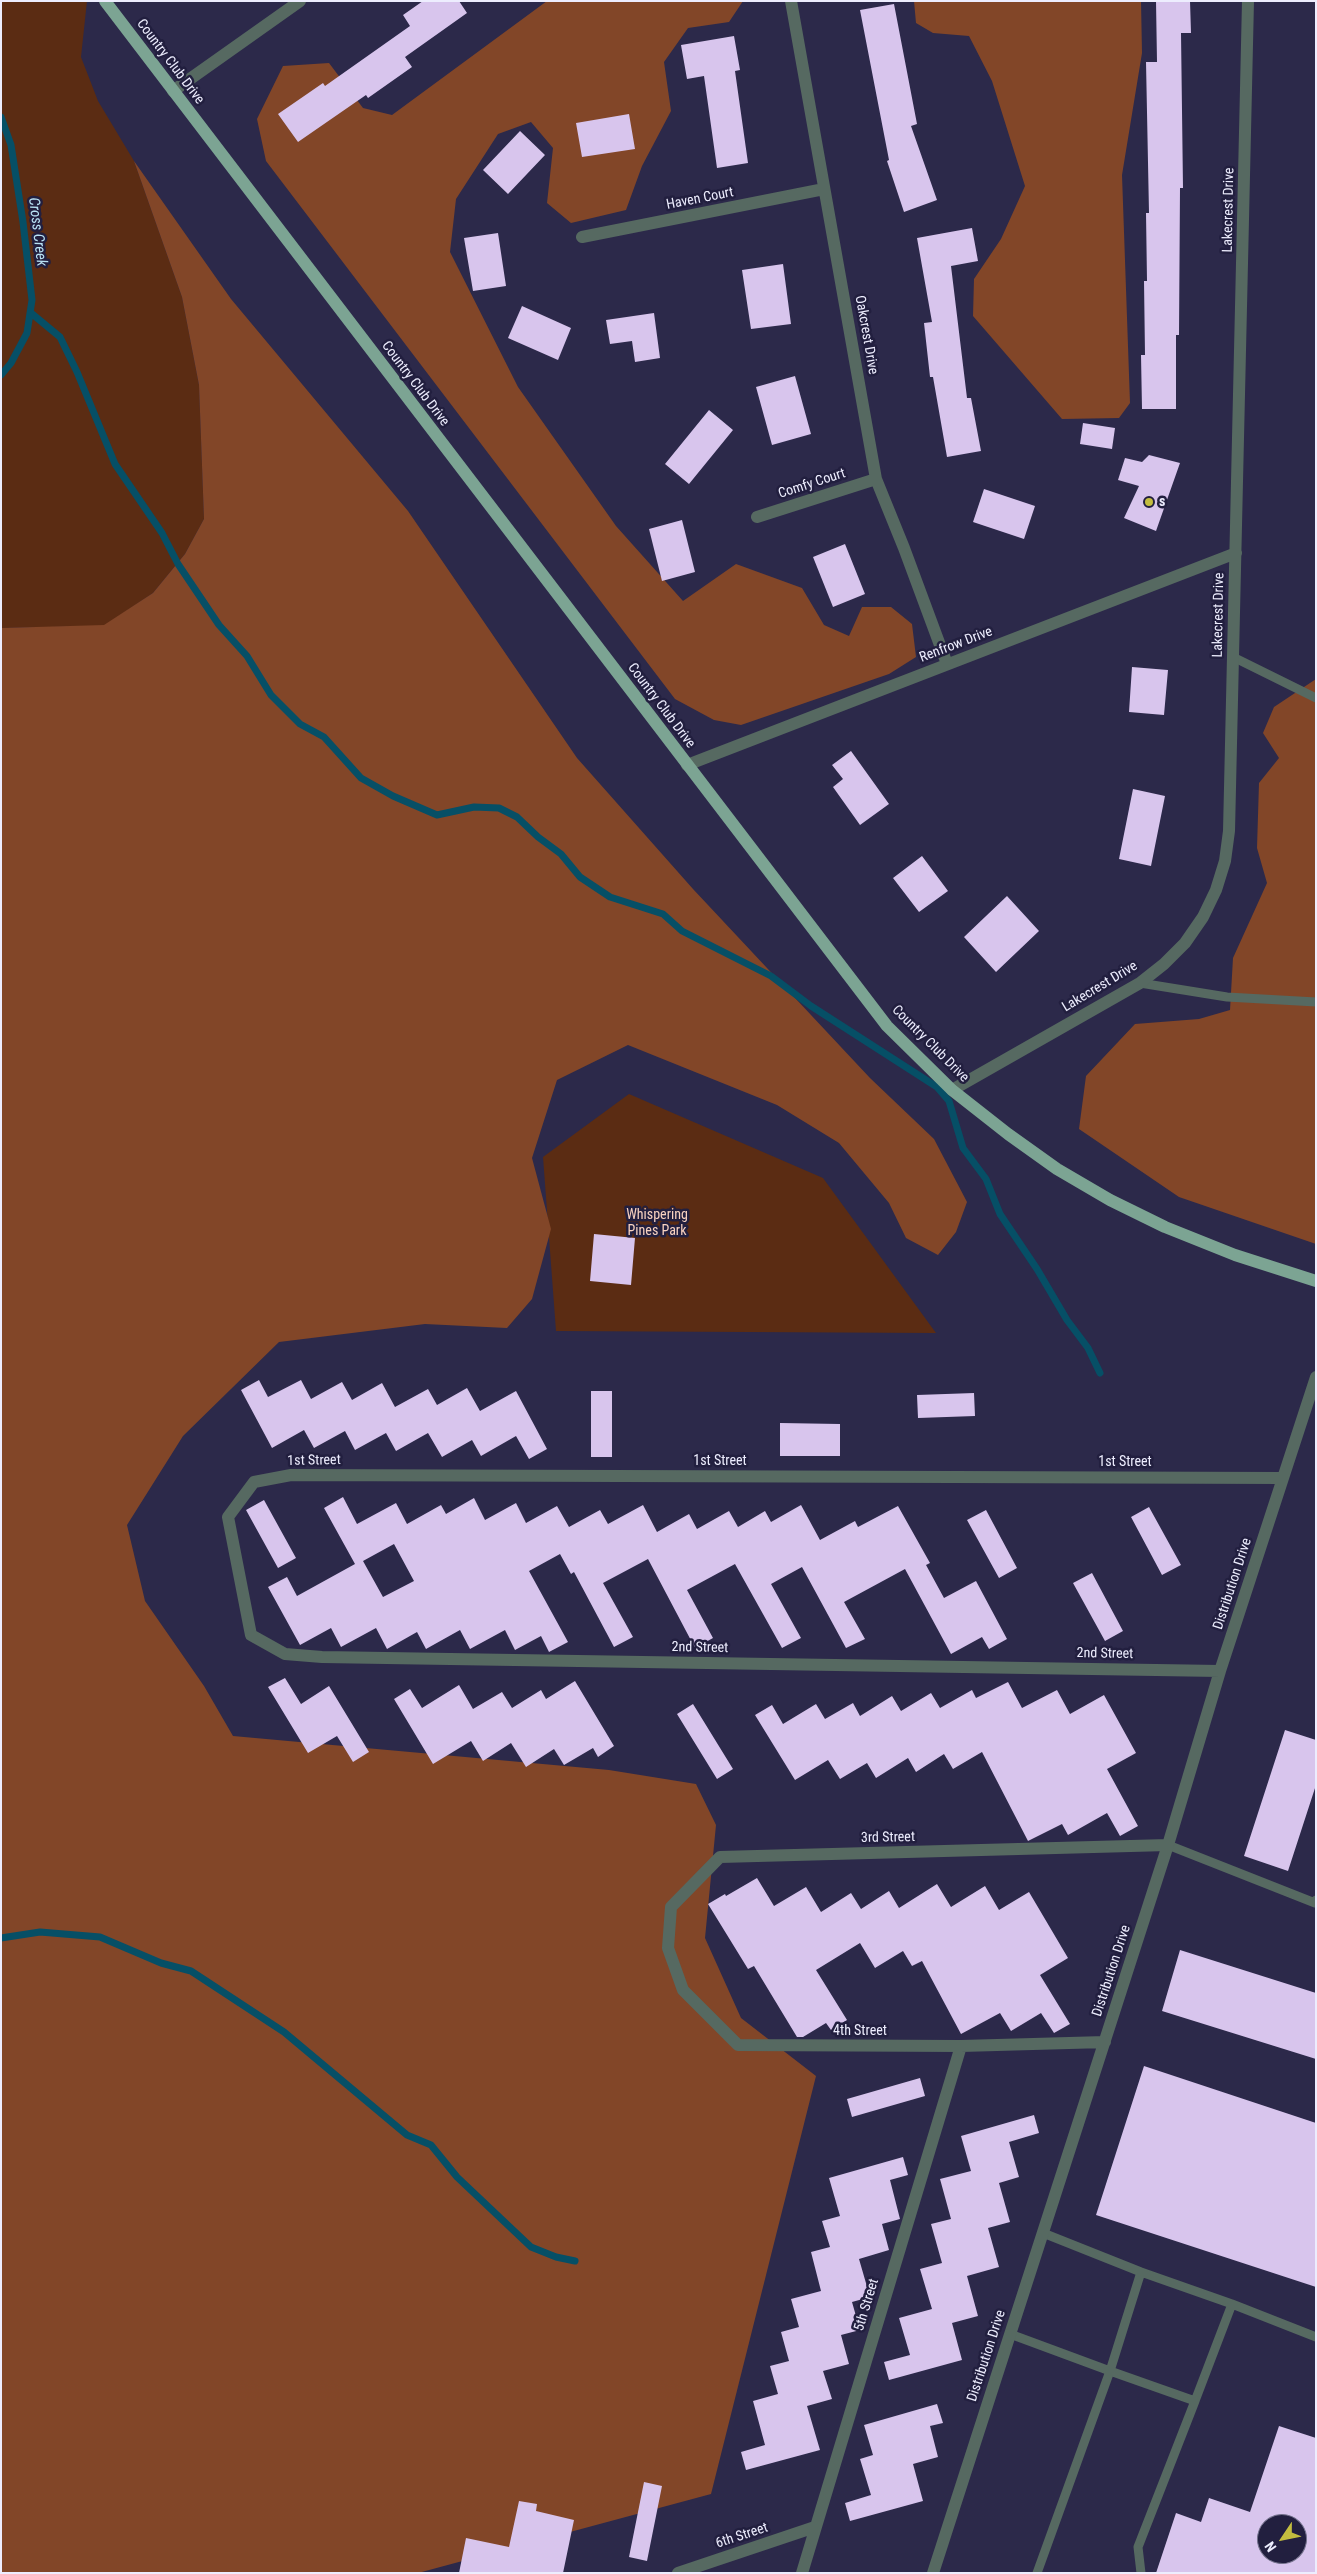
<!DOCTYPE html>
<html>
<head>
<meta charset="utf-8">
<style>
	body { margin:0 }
	#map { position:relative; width:1317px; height:2574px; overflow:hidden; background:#2c294a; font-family:"Roboto Condensed",sans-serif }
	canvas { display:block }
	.frame { position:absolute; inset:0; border:2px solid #ededfe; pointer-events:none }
	.north { position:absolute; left:1257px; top:2514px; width:50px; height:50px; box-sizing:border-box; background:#221f3f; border:1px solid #73718b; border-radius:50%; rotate:236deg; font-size:14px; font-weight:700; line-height:20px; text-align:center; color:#ededfe }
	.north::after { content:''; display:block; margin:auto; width:18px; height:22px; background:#c3bd3f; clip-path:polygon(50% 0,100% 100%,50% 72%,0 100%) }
</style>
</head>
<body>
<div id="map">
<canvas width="1317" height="2574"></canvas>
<div class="frame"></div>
<div class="north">N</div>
</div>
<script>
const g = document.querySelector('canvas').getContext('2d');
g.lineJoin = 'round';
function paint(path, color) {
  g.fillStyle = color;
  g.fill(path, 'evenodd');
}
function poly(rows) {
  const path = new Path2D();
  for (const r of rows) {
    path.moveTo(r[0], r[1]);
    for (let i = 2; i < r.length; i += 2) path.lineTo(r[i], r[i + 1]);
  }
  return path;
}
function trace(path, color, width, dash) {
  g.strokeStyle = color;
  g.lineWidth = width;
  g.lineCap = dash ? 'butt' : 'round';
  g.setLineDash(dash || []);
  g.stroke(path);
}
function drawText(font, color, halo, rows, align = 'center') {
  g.font = font + ' "Roboto Condensed",sans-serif';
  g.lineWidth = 5;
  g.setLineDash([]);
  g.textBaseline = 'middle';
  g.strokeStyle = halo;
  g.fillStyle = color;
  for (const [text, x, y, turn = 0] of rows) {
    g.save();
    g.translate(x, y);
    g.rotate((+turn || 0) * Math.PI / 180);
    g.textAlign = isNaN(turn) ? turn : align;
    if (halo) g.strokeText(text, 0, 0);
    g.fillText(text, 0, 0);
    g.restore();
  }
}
paint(poly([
	[1,1,87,1,81,57,98,101,134,161,182,297,199,385,204,519,185,554,153,593,104,626,1,628],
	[629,1094,823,1178,936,1333,556,1331,543,1157]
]), '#5b2c13');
paint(poly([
	[547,1,743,1,729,22,688,28,664,62,671,111,642,166,626,210,571,223,547,203,553,148,531,122,498,134,456,199,450,252,518,387,616,526,683,601,736,564,802,588,824,625,849,636,862,607,891,607,912,624,916,657,889,674,741,725,714,720,675,699,266,161,257,119,283,66,329,63,363,108,392,115],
	[914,1,1141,1,1142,53,1122,175,1130,403,1119,418,1062,419,973,316,974,279,1001,239,1025,186,992,81,969,36,933,33,916,23],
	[134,161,231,299,408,511,577,758,693,889,870,1078,934,1139,967,1202,956,1232,938,1255,906,1238,889,1203,839,1143,777,1105,628,1045,557,1080,532,1158,551,1229,532,1299,507,1328,425,1324,279,1342,183,1436,127,1525,145,1601,204,1686,233,1736,609,1770,696,1784,716,1825,705,1938,741,2018,816,2076,711,2494,418,2573,1,2573,1,628,104,625,153,593,185,554,204,519,199,385,182,297],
	[1316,679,1316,1244,1179,1197,1079,1129,1086,1076,1135,1024,1199,1019,1230,1010,1233,958,1267,883,1257,848,1259,783,1279,758,1263,733,1274,707]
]), '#824628');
trace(poly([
	[1,117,11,145,23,222,32,300,27,333,11,363,1,375],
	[31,313,60,337,77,372,115,464,162,533,178,564,219,625,247,656,271,695,300,724,324,737,361,778,393,796,437,815,474,807,499,808,517,817,538,837,561,854,580,877,610,897,663,914,682,931,771,976,811,1006,937,1087,949,1101,963,1148,986,1179,1000,1214,1037,1269,1067,1320,1088,1348,1100,1373],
	[1,1938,40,1932,100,1937,161,1963,191,1971,284,2032,407,2135,431,2145,457,2177,531,2247,556,2257,575,2261]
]), '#064f66', 7);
paint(poly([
	[423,1,459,1,467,13,405,57,412,67,368,98,366,95,298,142,278,114,323,83,325,86,410,26,403,15],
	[1156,1,1190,1,1191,33,1181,33,1183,188,1180,188,1179,335,1176,335,1176,409,1142,409,1141,355,1145,355,1144,281,1147,281,1146,213,1149,213,1146,62,1157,62],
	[894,4,917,124,911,126,937,200,904,212,887,161,889,160,860,10],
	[734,36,740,70,735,71,748,163,717,168,704,76,687,79,681,45],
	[629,114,635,149,582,157,576,123],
	[520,131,545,155,508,194,483,170],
	[972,228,978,261,951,266,967,398,971,398,981,451,947,457,933,377,930,377,924,323,932,322,917,238],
	[498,233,506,286,473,291,464,238],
	[783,264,791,324,751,329,742,270],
	[522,306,571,328,558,360,508,338],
	[654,313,660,358,635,362,632,341,610,344,606,320],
	[795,376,811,434,772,445,756,387],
	[709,410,733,430,689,484,665,464],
	[1083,423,1115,428,1112,449,1080,444],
	[1149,455,1180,463,1156,531,1124,518,1139,486,1118,480,1125,458,1142,462],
	[984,489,1035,506,1024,539,973,522],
	[682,520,695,572,662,581,649,529],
	[845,544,865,594,833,607,813,557],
	[1132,667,1168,670,1164,715,1129,712],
	[851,751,889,804,860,825,833,787,843,779,832,765],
	[1133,789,1165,796,1151,866,1119,859],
	[922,856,948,891,919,912,893,878],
	[1007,896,1039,931,996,972,964,937],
	[594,1234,635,1238,631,1285,590,1281],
	[259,1380,268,1397,301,1380,311,1399,342,1382,352,1400,382,1383,395,1407,428,1389,437,1405,467,1388,480,1411,516,1391,547,1449,529,1459,516,1436,481,1456,472,1440,442,1457,428,1433,396,1451,386,1433,355,1450,345,1431,314,1448,304,1430,272,1448,241,1390],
	[591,1391,612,1391,612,1457,591,1457],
	[974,1393,975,1416,918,1418,917,1395],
	[780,1423,840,1424,840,1456,780,1456],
	[343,1497,357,1524,396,1503,407,1524,441,1505,446,1514,474,1498,485,1520,516,1503,526,1523,557,1506,569,1527,600,1510,608,1524,643,1505,657,1532,689,1514,697,1529,729,1511,738,1527,765,1511,771,1522,801,1505,820,1540,855,1521,858,1527,898,1506,930,1563,926,1565,944,1598,976,1581,1007,1639,989,1649,982,1637,951,1654,905,1569,844,1602,865,1639,846,1648,802,1567,771,1584,801,1638,782,1648,735,1564,687,1590,713,1638,695,1648,648,1559,603,1583,633,1637,614,1647,574,1572,571,1574,560,1554,529,1571,568,1642,549,1652,541,1636,515,1650,505,1630,470,1649,460,1630,426,1649,417,1632,387,1649,376,1628,341,1647,331,1628,300,1645,268,1587,287,1577,297,1596,355,1564,324,1508],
	[394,1544,414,1581,383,1597,363,1561],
	[264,1500,296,1558,278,1568,246,1510],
	[1149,1507,1181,1565,1162,1575,1131,1517],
	[986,1510,1017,1568,999,1578,967,1520],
	[1092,1573,1123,1631,1105,1641,1073,1583],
	[285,1678,301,1704,329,1686,369,1752,353,1762,337,1736,308,1753,268,1687],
	[575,1681,614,1746,598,1757,593,1748,564,1765,554,1749,526,1767,511,1743,483,1761,471,1741,433,1764,394,1699,410,1689,422,1708,459,1685,473,1709,502,1692,512,1708,541,1690,546,1699],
	[1008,1682,1022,1708,1057,1690,1070,1714,1104,1695,1136,1753,1107,1769,1138,1826,1120,1836,1107,1813,1068,1835,1062,1824,1028,1841,982,1752,953,1769,944,1754,916,1772,908,1758,876,1778,867,1763,840,1779,828,1760,795,1780,755,1715,772,1705,783,1724,816,1704,825,1719,853,1703,860,1716,892,1696,901,1711,931,1693,940,1708,972,1690,976,1698],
	[693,1704,733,1769,717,1779,677,1714],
	[1285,1730,1316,1740,1316,1785,1288,1871,1244,1856],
	[757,1878,774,1906,806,1887,821,1912,851,1893,861,1909,889,1891,899,1908,937,1884,951,1907,985,1886,999,1910,1029,1892,1068,1958,1040,1975,1070,2024,1054,2033,1041,2013,1011,2031,1000,2013,961,2034,922,1961,912,1966,903,1951,875,1968,860,1943,816,1970,847,2020,831,2030,826,2023,803,2037,797,2037,754,1966,748,1969,708,1904,725,1894,726,1896],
	[1180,1950,1316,1993,1316,2059,1162,2011],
	[1144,2066,1316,2123,1316,2287,1096,2215],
	[920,2078,925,2096,852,2117,847,2099],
	[1034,2115,1039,2133,1009,2142,1019,2177,999,2183,1010,2222,988,2228,999,2267,967,2276,978,2316,952,2323,962,2360,889,2380,884,2362,910,2355,899,2318,932,2309,920,2269,942,2263,931,2224,951,2219,940,2179,971,2171,961,2136],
	[903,2157,908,2175,890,2180,900,2219,882,2224,889,2250,859,2259,870,2297,852,2302,860,2330,841,2335,849,2364,823,2371,832,2399,807,2406,820,2450,746,2470,741,2452,765,2445,753,2401,778,2394,770,2366,789,2361,781,2332,799,2327,791,2299,821,2291,811,2252,830,2247,822,2221,840,2216,829,2178],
	[937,2404,943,2423,930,2426,938,2457,913,2464,923,2501,850,2521,845,2503,871,2495,860,2459,873,2455,864,2425],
	[1279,2426,1316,2438,1316,2573,1156,2573,1176,2513,1201,2522,1209,2498,1250,2512],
	[1267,2524,1297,2524,1297,2554,1267,2554],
	[644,2482,662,2486,647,2561,629,2557],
	[519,2501,537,2504,536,2511,574,2520,563,2573,459,2573,466,2538,509,2547]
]), '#d8c5ed');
trace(poly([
	[1233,657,1316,698],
	[1140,983,1227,997,1316,1002],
	[1168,1845,1315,1903,1316,1900],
	[1043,2233,1141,2272,1232,2304],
	[1010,2334,1110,2371,1141,2272],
	[1195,2401,1232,2304,1316,2337],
	[1037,2573,1110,2371,1195,2401,1138,2547,1141,2573]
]), '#566961', 9);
trace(poly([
	[791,1,876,479,904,548,947,664],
	[173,91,300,1],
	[582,237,824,189],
	[757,517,876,479],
	[687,765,1236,553],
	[952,1090,1140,983,1164,964,1185,943,1203,917,1216,890,1225,861,1229,831,1248,1],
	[1220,1671,322,1657,285,1654,251,1635,228,1517,254,1482,291,1475,1283,1478],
	[1105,2042,961,2046,738,2045,683,1990,668,1948,671,1907,720,1857,1168,1845],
	[678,2573,815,2527],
	[802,2573,961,2046],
	[933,2573,1168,1845,1220,1671,1316,1377]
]), '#566961', 12);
trace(poly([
	[105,1,887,1026,952,1090,1008,1134,1057,1169,1110,1200,1165,1227,1235,1255,1316,1281]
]), '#7ca493', 12);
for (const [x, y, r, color] of [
	[1149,502,5,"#c3bd3f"]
]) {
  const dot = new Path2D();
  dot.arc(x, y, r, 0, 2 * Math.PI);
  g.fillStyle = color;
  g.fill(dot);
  trace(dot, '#221f3f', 2);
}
drawText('14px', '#ededfe', '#221f3f', [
	["Country Club Drive",170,62,53],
	["Haven Court",700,199,-11],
	["Lakecrest Drive",1229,210,-89],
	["Oakcrest Drive",866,335,80],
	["Country Club Drive",415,384,53],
	["Comfy Court",812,484,-18],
	["Lakecrest Drive",1219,615,-89],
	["Renfrow Drive",956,645,-21],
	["Country Club Drive",661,706,53],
	["Lakecrest Drive",1100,987,-31],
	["Country Club Drive",930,1044,45],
	["1st Street",314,1461,-1],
	["1st Street",720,1461],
	["1st Street",1125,1462],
	["Distribution Drive",1233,1584,-72],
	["2nd Street",700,1648,1],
	["2nd Street",1105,1654,1],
	["3rd Street",888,1838,-1],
	["Distribution Drive",1112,1971,-72],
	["4th Street",860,2031],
	["5th Street",867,2305,-73],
	["Distribution Drive",987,2356,-72],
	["6th Street",742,2536,-18]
]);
drawText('bold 14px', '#ededfe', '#221f3f', [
	["s",1159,502]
], 'left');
drawText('14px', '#f8d2c0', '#221f3f', [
	["Whispering",657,1215],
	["Pines Park",657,1231]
]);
drawText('italic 15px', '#b9e2f4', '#221f3f', [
	["Cross Creek",37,232,83]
]);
</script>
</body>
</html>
